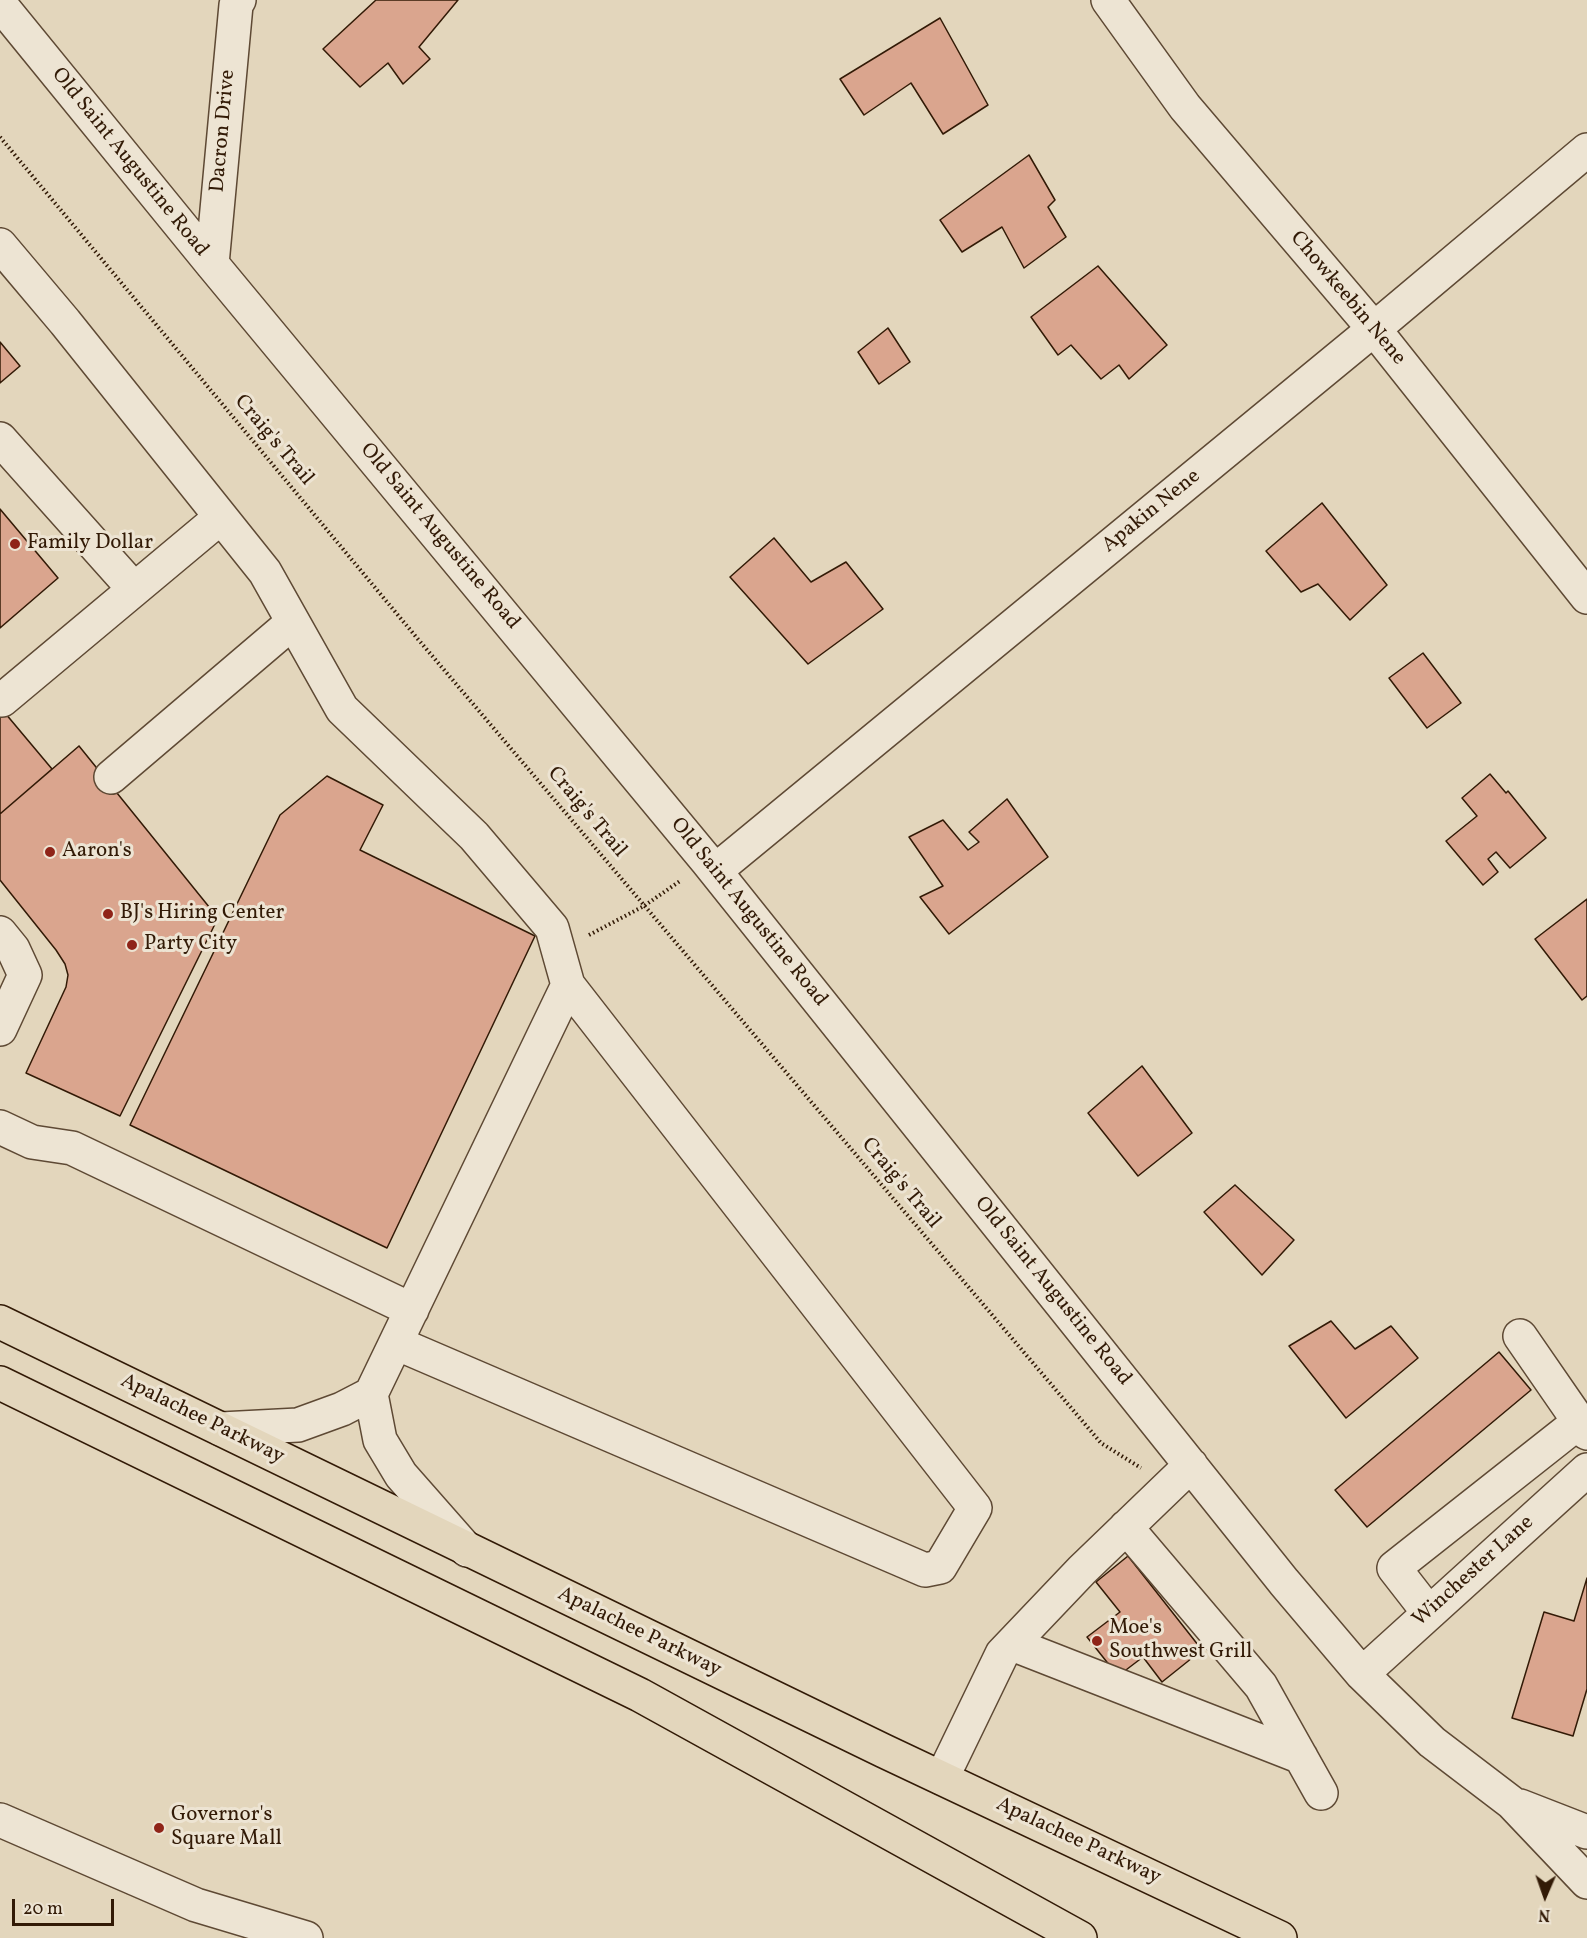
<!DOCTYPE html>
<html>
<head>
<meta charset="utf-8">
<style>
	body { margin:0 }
	#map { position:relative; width:1587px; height:1938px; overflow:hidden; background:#e3d6bc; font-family:Vollkorn,serif }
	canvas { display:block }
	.north { position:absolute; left:1515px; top:1866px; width:60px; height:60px; -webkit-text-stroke:4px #ede4d3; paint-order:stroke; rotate:182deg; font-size:16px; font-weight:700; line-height:24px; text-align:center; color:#321a06 }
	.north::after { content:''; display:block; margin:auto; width:21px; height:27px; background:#321a06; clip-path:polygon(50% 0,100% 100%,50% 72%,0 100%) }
	.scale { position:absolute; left:12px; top:1899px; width:102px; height:27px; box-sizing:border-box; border:3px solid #321a06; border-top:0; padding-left:8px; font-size:18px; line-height:21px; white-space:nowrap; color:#321a06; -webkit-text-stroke:4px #ede4d3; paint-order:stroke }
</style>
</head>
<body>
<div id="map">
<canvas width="1587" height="1938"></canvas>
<div class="north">N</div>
<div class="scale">20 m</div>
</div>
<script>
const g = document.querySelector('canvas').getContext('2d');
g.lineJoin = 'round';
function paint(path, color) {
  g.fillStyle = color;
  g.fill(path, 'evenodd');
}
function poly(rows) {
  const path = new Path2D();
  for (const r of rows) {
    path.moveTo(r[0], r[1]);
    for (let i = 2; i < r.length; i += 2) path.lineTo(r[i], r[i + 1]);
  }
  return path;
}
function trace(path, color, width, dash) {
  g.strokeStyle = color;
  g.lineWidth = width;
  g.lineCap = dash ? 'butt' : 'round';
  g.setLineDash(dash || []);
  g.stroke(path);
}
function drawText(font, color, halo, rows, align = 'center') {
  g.font = font + ' Vollkorn,serif';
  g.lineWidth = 6;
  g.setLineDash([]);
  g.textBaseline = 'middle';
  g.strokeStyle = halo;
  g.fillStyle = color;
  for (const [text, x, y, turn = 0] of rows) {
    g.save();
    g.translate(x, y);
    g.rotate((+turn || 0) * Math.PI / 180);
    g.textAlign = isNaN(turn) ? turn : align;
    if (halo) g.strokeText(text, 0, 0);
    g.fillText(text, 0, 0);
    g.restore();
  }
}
const building = poly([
	[376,0,458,0,419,47,430,59,403,84,388,63,360,87,323,49,376,0],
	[940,18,988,105,943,134,911,83,864,115,840,79,940,18],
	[1029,155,1055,200,1048,207,1066,237,1024,268,1002,227,962,252,940,220,1029,155],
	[1098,266,1167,345,1129,379,1119,365,1101,379,1071,345,1058,355,1031,317,1098,266],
	[888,328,910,362,879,384,858,352,888,328],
	[0,342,20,366,0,383,0,342],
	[1322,503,1387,585,1350,620,1318,584,1301,592,1266,551,1322,503],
	[0,509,58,578,0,628,0,509],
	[774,538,811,582,846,562,883,609,808,664,730,577,774,538],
	[1423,653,1461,703,1427,728,1389,678,1423,653],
	[0,707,52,769,0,814,0,707],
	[79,746,218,918,120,1116,26,1073,66,987,68,975,65,964,56,950,0,880,0,814,79,746],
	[1490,774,1506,793,1508,791,1546,838,1510,868,1496,852,1488,859,1498,872,1483,885,1446,841,1477,816,1462,798,1490,774],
	[327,776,383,805,360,850,535,936,387,1248,130,1125,280,815,327,776],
	[1007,799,1048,857,949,934,920,897,943,886,909,837,943,820,968,850,979,842,969,832,1007,799],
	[1587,899,1587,996,1582,1000,1535,939,1587,899],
	[1142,1066,1192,1133,1138,1176,1088,1113,1142,1066],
	[1235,1185,1294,1240,1262,1275,1204,1212,1235,1185],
	[1331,1321,1355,1349,1391,1326,1418,1358,1346,1418,1289,1346,1331,1321],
	[1499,1352,1531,1390,1367,1527,1335,1490,1499,1352],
	[1128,1556,1202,1650,1162,1682,1143,1657,1118,1676,1087,1637,1120,1612,1096,1582,1128,1556],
	[1587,1578,1587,1689,1573,1736,1512,1718,1544,1612,1574,1621,1587,1578]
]);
paint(building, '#daa58e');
trace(building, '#321a06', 1.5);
const minor = poly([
	[1108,0,1185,107,1374,329,1587,597],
	[0,4,212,264,707,861,1284,1582,1362,1674,1432,1742,1512,1803,1587,1882],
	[0,245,65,322,265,572,342,709,474,836,552,928,568,985,975,1508,940,1567,925,1570,396,1343],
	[212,264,236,5,239,0],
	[0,439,134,589],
	[2,700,221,517],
	[111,777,293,622],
	[715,871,1374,329,1587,150],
	[0,933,13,949,25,975,0,1029],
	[0,1127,32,1142,72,1148,412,1310],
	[1520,1336,1587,1433],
	[371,1394,380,1440,401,1475,467,1550],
	[221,1429,298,1425,342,1409,371,1394,568,985],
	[1126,1527,1261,1686,1321,1793],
	[1429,1613,1394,1568,1579,1422],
	[1012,1644,1301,1757],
	[1362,1674,1587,1470],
	[942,1778,1002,1654,1082,1570,1191,1465],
	[1520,1806,1587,1832],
	[0,1820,196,1905,306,1938]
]);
const major = poly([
	[0,1322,884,1751,1280,1938],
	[0,1383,640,1695,1080,1938]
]);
trace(minor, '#5e4934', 36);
trace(major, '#321a06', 36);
trace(poly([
	[0,137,417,638,1101,1443,1141,1468],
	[589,935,644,906,680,881]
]), '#321a06', 4, [1.5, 3]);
trace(minor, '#ede4d3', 33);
trace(major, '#e3d6bc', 33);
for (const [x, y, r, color] of [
	[15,544,6,"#8f2418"],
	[50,852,6,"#8f2418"],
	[108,914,6,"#8f2418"],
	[132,945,6,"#8f2418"],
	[1097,1641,6,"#8f2418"],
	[159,1828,6,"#8f2418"]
]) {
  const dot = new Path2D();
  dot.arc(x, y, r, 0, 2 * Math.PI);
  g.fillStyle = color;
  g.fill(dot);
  trace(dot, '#ede4d3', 2);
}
drawText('21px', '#321a06', '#ede4d3', [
	["Dacron Drive",224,131,-85],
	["Old Saint Augustine Road",129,163,51],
	["Chowkeebin Nene",1347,299,50],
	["Craig's Trail",273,441,50],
	["Apakin Nene",1152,512,-39],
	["Old Saint Augustine Road",439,537,50],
	["Craig's Trail",586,813,50],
	["Old Saint Augustine Road",748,913,51],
	["Craig's Trail",900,1184,50],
	["Old Saint Augustine Road",1052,1292,51],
	["Apalachee Parkway",202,1420,26],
	["Winchester Lane",1474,1572,-42],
	["Apalachee Parkway",639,1633,26],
	["Apalachee Parkway",1078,1842,25]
]);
drawText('21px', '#321a06', '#ede4d3', [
	["Family Dollar",27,544],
	["Aaron's",62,852],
	["BJ's Hiring Center",120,914],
	["Party City",144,945],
	["Moe's",1109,1629],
	["Southwest Grill",1109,1653],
	["Governor's",171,1816],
	["Square Mall",171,1840]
], 'left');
</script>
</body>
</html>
